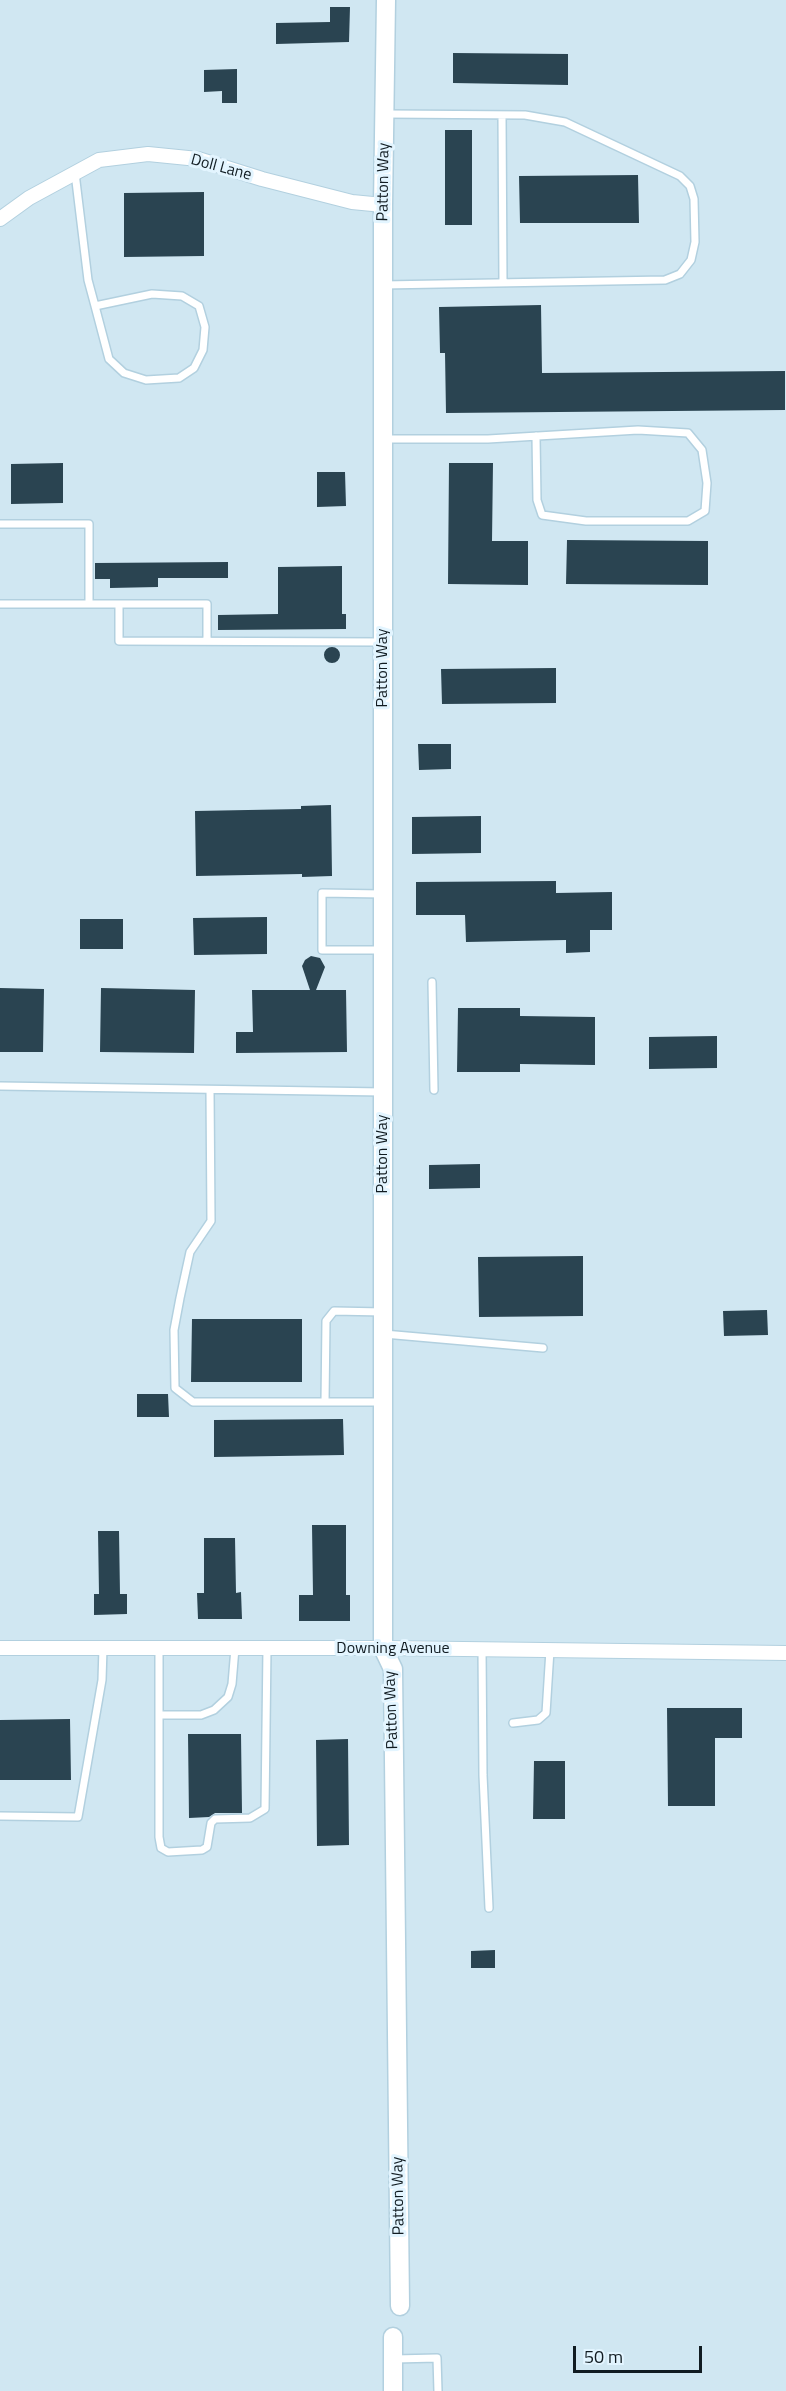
<!DOCTYPE html>
<html>
<head>
<meta charset="utf-8">
<style>
	body { margin:0 }
	#map { position:relative; width:786px; height:2391px; overflow:hidden; background:#e3f5ff; font-family:"Titillium Web",sans-serif }
	canvas { display:block }
	.scale { position:absolute; left:573px; top:2346px; width:129px; height:27px; box-sizing:border-box; border:3px solid #111c22; border-top:0; padding-left:8px; font-size:18px; line-height:21px; white-space:nowrap; color:#111c22; -webkit-text-stroke:4px #e3f5ff; paint-order:stroke }
</style>
</head>
<body>
<div id="map">
<canvas width="786" height="2391"></canvas>
<div class="scale">50 m</div>
</div>
<script>
const g = document.querySelector('canvas').getContext('2d');
g.lineJoin = 'round';
function paint(path, color) {
  g.fillStyle = color;
  g.fill(path, 'evenodd');
}
function poly(rows) {
  const path = new Path2D();
  for (const r of rows) {
    if (r.length === 3) {
      path.moveTo(r[0] + r[2], r[1]);
      path.arc(r[0], r[1], r[2], 0, 2 * Math.PI);
      continue;
    }
    path.moveTo(r[0], r[1]);
    for (let i = 2; i < r.length; i += 2) path.lineTo(r[i], r[i + 1]);
  }
  return path;
}
function trace(path, color, width, dash) {
  g.strokeStyle = color;
  g.lineWidth = width;
  g.lineCap = dash ? 'butt' : 'round';
  g.setLineDash(dash || []);
  g.stroke(path);
}
function drawText(font, color, halo, rows, align = 'center') {
  g.font = font + ' "Titillium Web",sans-serif';
  g.lineWidth = 6;
  g.setLineDash([]);
  g.textBaseline = 'middle';
  g.strokeStyle = halo;
  g.fillStyle = color;
  for (const [text, x, y, turn = 0] of rows) {
    g.save();
    g.translate(x, y);
    g.rotate((+turn || 0) * Math.PI / 180);
    g.textAlign = isNaN(turn) ? turn : align;
    if (halo) g.strokeText(text, 0, 0);
    g.fillText(text, 0, 0);
    g.restore();
  }
}
paint(poly([
	[0,0,786,0,786,2391,0,2391]
]), '#d0e7f2');
paint(poly([
	[330,7,350,7,349,42,276,44,276,23,330,22],
	[453,53,568,54,568,85,453,83],
	[237,69,237,103,222,103,222,91,204,92,204,70],
	[445,130,472,130,472,225,445,225],
	[638,175,639,223,520,223,519,176],
	[204,192,204,256,124,257,124,193],
	[541,305,542,373,785,371,785,410,446,413,445,353,440,353,439,307],
	[63,463,63,503,11,504,11,464],
	[449,463,493,463,492,541,528,541,528,585,448,584],
	[317,472,345,472,346,506,317,507],
	[567,540,708,541,708,585,566,584],
	[228,562,228,578,158,578,158,587,110,588,110,579,95,579,95,563],
	[342,566,342,614,346,614,346,629,218,630,218,615,278,614,278,567],
	[332,655,8],
	[556,668,556,703,442,704,441,669],
	[418,744,451,744,451,769,419,770],
	[331,805,332,876,302,877,302,874,196,876,195,811,301,809,301,806],
	[481,816,481,853,412,854,412,817],
	[556,881,556,893,612,892,612,930,590,930,590,952,566,953,566,940,466,942,465,915,416,915,416,882],
	[267,917,267,954,194,955,193,918],
	[80,919,123,919,123,949,80,949],
	[311,956,320,958,325,967,316,990,346,990,347,1052,236,1053,236,1032,253,1032,252,990,310,990,302,966,305,960],
	[0,988,44,989,43,1052,0,1052],
	[101,988,195,990,194,1053,100,1052],
	[458,1008,520,1008,520,1016,595,1017,595,1065,520,1064,520,1072,457,1072],
	[717,1036,717,1068,649,1069,649,1037],
	[480,1164,480,1188,429,1189,429,1165],
	[583,1256,583,1316,479,1317,478,1257],
	[767,1310,768,1335,724,1336,723,1311],
	[192,1319,302,1319,302,1382,191,1382],
	[137,1394,168,1394,169,1417,137,1417],
	[343,1419,344,1455,214,1457,214,1420],
	[312,1525,346,1525,346,1595,350,1595,350,1621,299,1621,299,1595,313,1595],
	[98,1531,119,1531,120,1594,127,1594,127,1614,94,1615,94,1594,99,1594],
	[204,1538,235,1538,236,1593,241,1592,242,1619,198,1619,197,1593,204,1593],
	[667,1708,742,1708,742,1738,715,1738,715,1806,668,1806],
	[70,1719,71,1780,0,1780,0,1720],
	[188,1734,241,1734,242,1813,215,1813,209,1817,189,1818],
	[348,1739,349,1845,317,1846,316,1740],
	[534,1761,565,1761,565,1819,533,1819],
	[495,1950,495,1968,471,1968,471,1951]
]), '#2a4451');
const service = poly([
	[502,115,503,283],
	[75,173,88,280,95,306,109,359,124,373,146,380,179,378,194,368,203,350,205,327,199,306,182,296,152,294,95,306],
	[383,285,665,280,680,274,691,260,695,242,694,199,690,186,680,176,565,122,525,115,386,114],
	[383,439,488,439,638,430,688,433,702,450,707,483,705,511,688,521,586,521,542,515,537,500,536,436],
	[0,524,89,524,89,604],
	[0,604,119,604,119,641,383,642],
	[119,604,207,604,207,641],
	[382,894,322,893,322,950,383,950],
	[432,982,434,1090],
	[0,1086,383,1092],
	[210,1090,211,1221,190,1252,180,1298,174,1330,175,1388,193,1402,381,1402],
	[384,1334,543,1348],
	[325,1402,326,1321,334,1311,383,1312],
	[159,1648,159,1837,161,1848,168,1852,202,1850,207,1847,211,1823,215,1819,250,1818,265,1809,267,1648],
	[482,1649,483,1775,489,1908],
	[159,1715,201,1715,214,1710,228,1697,232,1684,235,1648],
	[513,1723,538,1720,546,1713,550,1650],
	[0,1816,78,1817,102,1680,103,1648],
	[395,2359,437,2358,438,2391]
]);
const minor = poly([
	[0,219,29,198,99,160,148,154,198,159,262,179,352,202,383,205],
	[0,1648,383,1648,786,1653]
]);
const tertiary = poly([
	[386,0,383,205,383,1648,393,1669,400,2306],
	[393,2337,393,2391]
]);
trace(service, '#b2d0df', 10);
trace(minor, '#b2d0df', 16);
trace(tertiary, '#b2d0df', 21);
trace(service, '#fff', 7);
trace(minor, '#fff', 14);
trace(tertiary, '#fff', 18);
drawText('16px', '#111c22', '#e3f5ff', [
	["Doll Lane",221,168,15],
	["Patton Way",384,182,-89],
	["Patton Way",383,668,-90],
	["Patton Way",383,1154,-90],
	["Downing Avenue",393,1649],
	["Patton Way",392,1710,-92],
	["Patton Way",399,2196,-91]
]);
</script>
</body>
</html>
